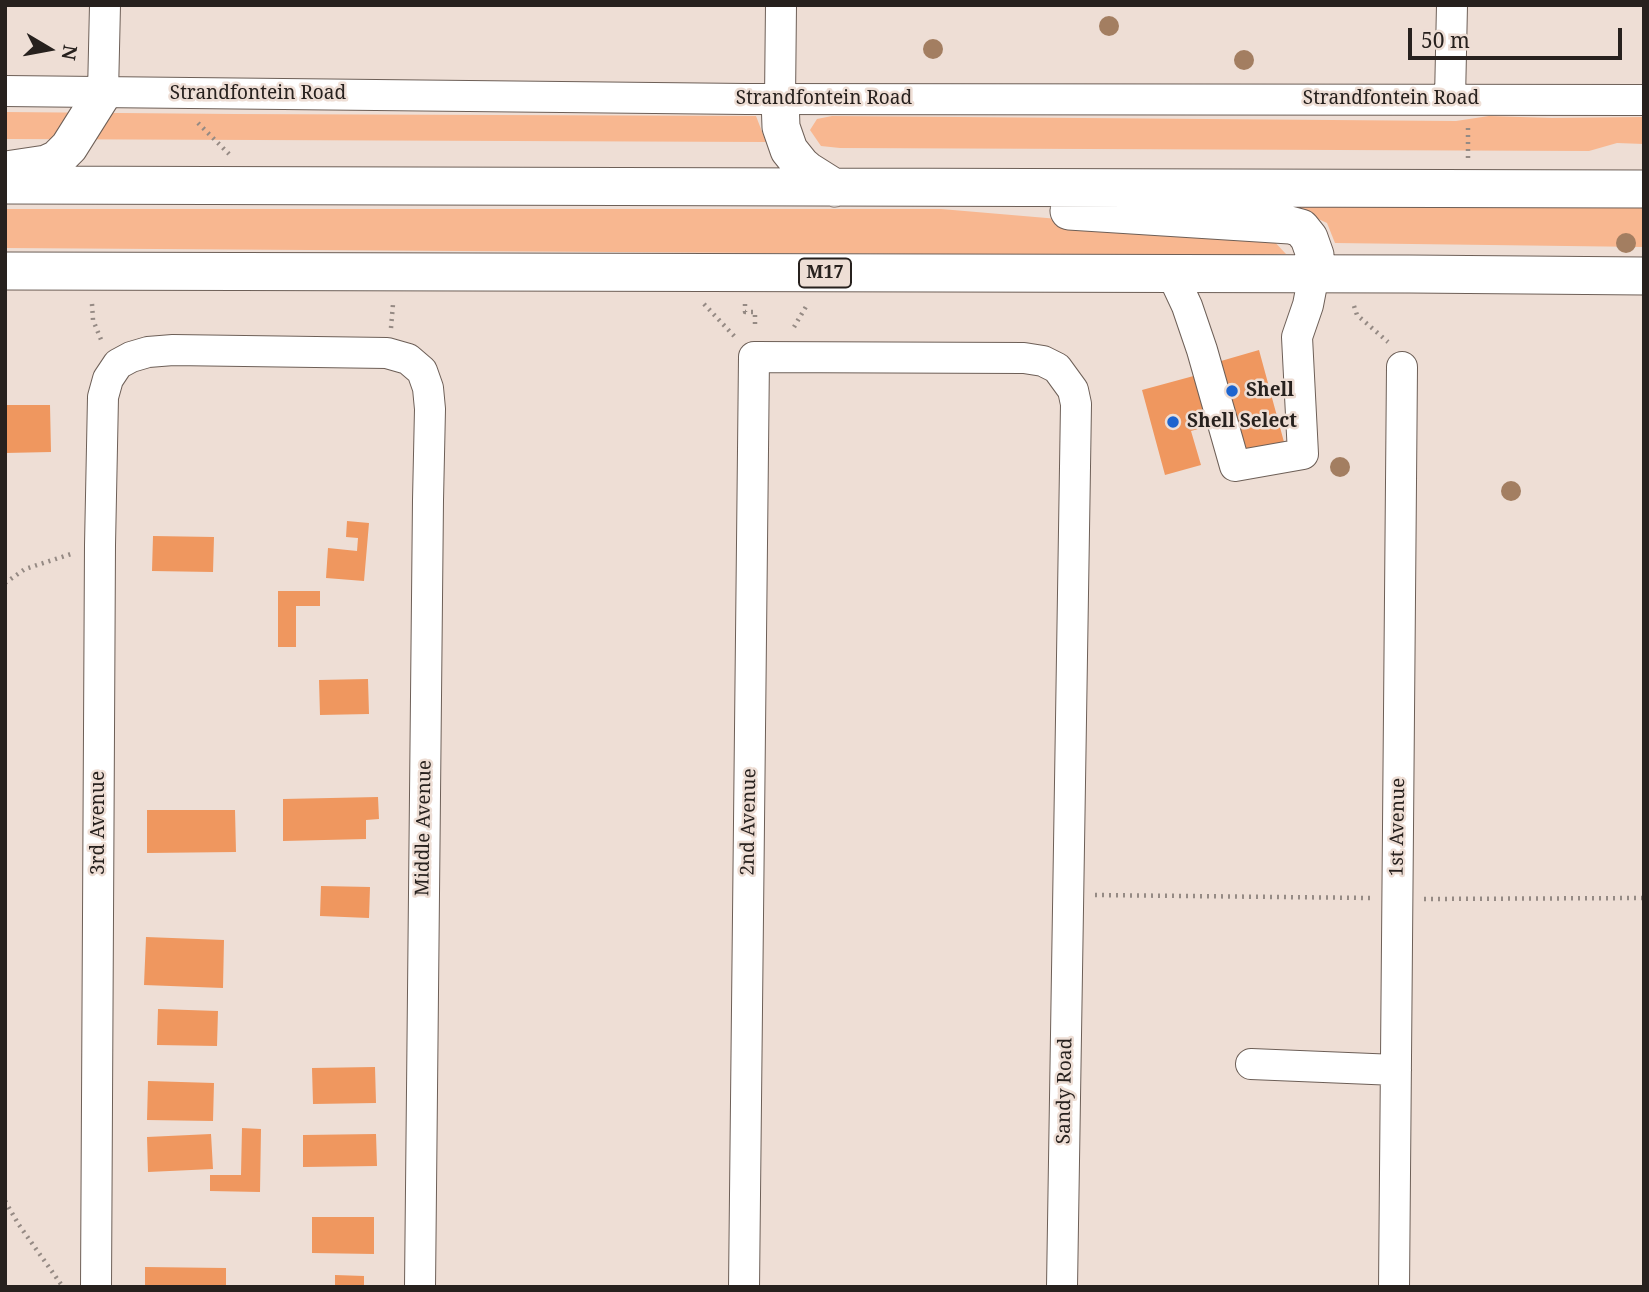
<!DOCTYPE html>
<html>
<head>
<meta charset="utf-8">
<style>
	body { margin:0 }
	#map { position:relative; width:1649px; height:1292px; overflow:hidden; background:#eeded5; font-family:"Noto Serif",serif }
	canvas { display:block }
	.frame { position:absolute; inset:0; border:7px solid #27211e; pointer-events:none }
	.north { position:absolute; left:14px; top:14px; width:70px; height:70px; -webkit-text-stroke:5px #eeded5; paint-order:stroke; rotate:100deg; font-size:19px; font-weight:700; line-height:28px; text-align:center; color:#27211e }
	.north::after { content:''; display:block; margin:auto; width:24px; height:32px; background:#27211e; clip-path:polygon(50% 0,100% 100%,50% 72%,0 100%) }
	.scale { position:absolute; left:1408px; top:28px; width:214px; height:32px; box-sizing:border-box; border:4px solid #27211e; border-top:0; padding-left:9px; font-size:21px; line-height:24px; white-space:nowrap; color:#27211e; -webkit-text-stroke:5px #eeded5; paint-order:stroke }
</style>
</head>
<body>
<div id="map">
<canvas width="1649" height="1292"></canvas>
<div class="frame"></div>
<div class="north">N</div>
<div class="scale">50 m</div>
</div>
<script>
const g = document.querySelector('canvas').getContext('2d');
g.lineJoin = 'round';
function paint(path, color) {
  g.fillStyle = color;
  g.fill(path, 'evenodd');
}
function poly(rows) {
  const path = new Path2D();
  for (const r of rows) {
    path.moveTo(r[0], r[1]);
    for (let i = 2; i < r.length; i += 2) path.lineTo(r[i], r[i + 1]);
  }
  return path;
}
function trace(path, color, width, dash) {
  g.strokeStyle = color;
  g.lineWidth = width;
  g.lineCap = dash ? 'butt' : 'round';
  g.setLineDash(dash || []);
  g.stroke(path);
}
function drawText(font, color, halo, rows, align = 'center') {
  g.font = font + ' "Noto Serif",serif';
  g.lineWidth = 5;
  g.setLineDash([]);
  g.textBaseline = 'middle';
  g.strokeStyle = halo;
  g.fillStyle = color;
  for (const [text, x, y, turn = 0] of rows) {
    g.save();
    g.translate(x, y);
    g.rotate((+turn || 0) * Math.PI / 180);
    g.textAlign = isNaN(turn) ? turn : align;
    if (halo) g.strokeText(text, 0, 0);
    g.fillText(text, 0, 0);
    g.restore();
  }
}
paint(poly([
	[5,112,234,114,756,116,766,142,5,139],
	[832,116,1456,121,1489,116,1552,118,1644,117,1644,144,1617,143,1589,151,840,148,821,146,810,130,817,119],
	[1280,201,1644,207,1644,247,1335,243,1327,223],
	[5,209,941,209,1270,237,1286,254,1220,256,5,248]
]), '#f8b790');
paint(poly([
	[1259,350,1284,442,1247,452,1237,418,1191,431,1201,465,1165,475,1142,390,1223,368,1221,361],
	[5,405,50,405,51,452,5,453],
	[347,521,369,523,364,581,326,578,328,548,357,551,358,538,346,537],
	[153,536,214,537,213,572,152,571],
	[278,591,320,591,320,606,296,606,296,647,278,647],
	[368,679,369,714,320,715,319,680],
	[378,797,379,819,366,820,366,839,283,841,283,799],
	[147,810,235,810,236,852,147,853],
	[321,886,370,887,369,918,320,916],
	[146,937,224,940,223,988,144,985],
	[158,1009,218,1011,217,1046,157,1045],
	[375,1067,376,1103,313,1104,312,1068],
	[148,1081,214,1083,213,1121,147,1120],
	[242,1128,261,1129,260,1192,210,1191,210,1175,241,1175],
	[211,1134,213,1169,148,1172,147,1137],
	[376,1134,377,1166,303,1167,303,1135],
	[312,1217,374,1217,374,1254,312,1253],
	[145,1267,226,1268,226,1287,145,1287],
	[335,1275,364,1276,364,1287,335,1287]
]), '#ef975f');
const minor = poly([
	[5,91,747,99,1644,100],
	[103,93,105,5],
	[780,99,781,5],
	[1450,99,1452,5],
	[1172,274,1187,306,1202,350,1235,466,1303,454,1297,337,1308,305,1314,274],
	[1251,1064,1396,1070],
	[96,1287,100,545,103,397,108,379,118,364,131,357,148,352,173,350,387,353,408,359,422,371,428,388,430,409,428,500,420,1287],
	[744,1287,754,357,1024,358,1043,361,1057,368,1073,390,1076,404,1062,1287],
	[1394,1287,1402,367]
]);
const major = poly([
	[780,99,781,127,789,150,801,165,808,171,835,188],
	[6,170,46,164,57,159,69,147,103,93],
	[5,185,1644,189],
	[1069,211,1290,225,1301,228,1309,238,1315,255,1314,274],
	[5,271,1410,274,1644,276]
]);
trace(minor, '#6d5f57', 32);
trace(major, '#6d5f57', 39);
trace(poly([
	[198,123,229,154],
	[1468,128,1468,158],
	[92,304,93,320,102,342],
	[704,304,736,338],
	[745,304,745,312,755,312,755,328],
	[1354,306,1357,315,1388,342],
	[794,327,807,305],
	[391,328,393,304],
	[5,583,25,569,71,554],
	[1095,895,1370,898],
	[1424,899,1644,898],
	[5,1201,19,1225,63,1287]
]), '#958a84', 4.5, [2, 5]);
trace(minor, '#fff', 30);
trace(major, '#fff', 37);
g.fillStyle = '#a37e61';
for (const [x, y] of [
	[1109,26],
	[933,49],
	[1244,60],
	[1626,243],
	[1340,467],
	[1511,491]
]) {
  g.beginPath();
  g.arc(x, y, 10, 0, 2 * Math.PI);
  g.fill();
}
for (const [x, y, r, color] of [
	[1232,391,7,"#1d64cf"],
	[1173,422,7,"#1d64cf"]
]) {
  const dot = new Path2D();
  dot.arc(x, y, r, 0, 2 * Math.PI);
  g.fillStyle = color;
  g.fill(dot);
  trace(dot, '#eeded5', 2.5);
}
for (const [x, y, w] of [
	[825,273,52]
]) {
  const box = new Path2D();
  box.roundRect(x - w / 2, y - 14.5, w, 29, 5);
  g.fillStyle = '#eeded5';
  g.fill(box);
  trace(box, '#27211e', 2);
}
drawText('bold 18px', '#27211e', null, [
	["M17",825,273]
]);
drawText('19px', '#27211e', '#eeded5', [
	["Strandfontein Road",258,94],
	["Strandfontein Road",824,99],
	["Strandfontein Road",1391,99],
	["2nd Avenue",749,822,-89],
	["3rd Avenue",99,823,-90],
	["1st Avenue",1398,827,-89],
	["Middle Avenue",424,828,-89],
	["Sandy Road",1065,1091,-89]
]);
drawText('bold 19px', '#27211e', '#eeded5', [
	["Shell",1246,391],
	["Shell Select",1187,422]
], 'left');
</script>
</body>
</html>
